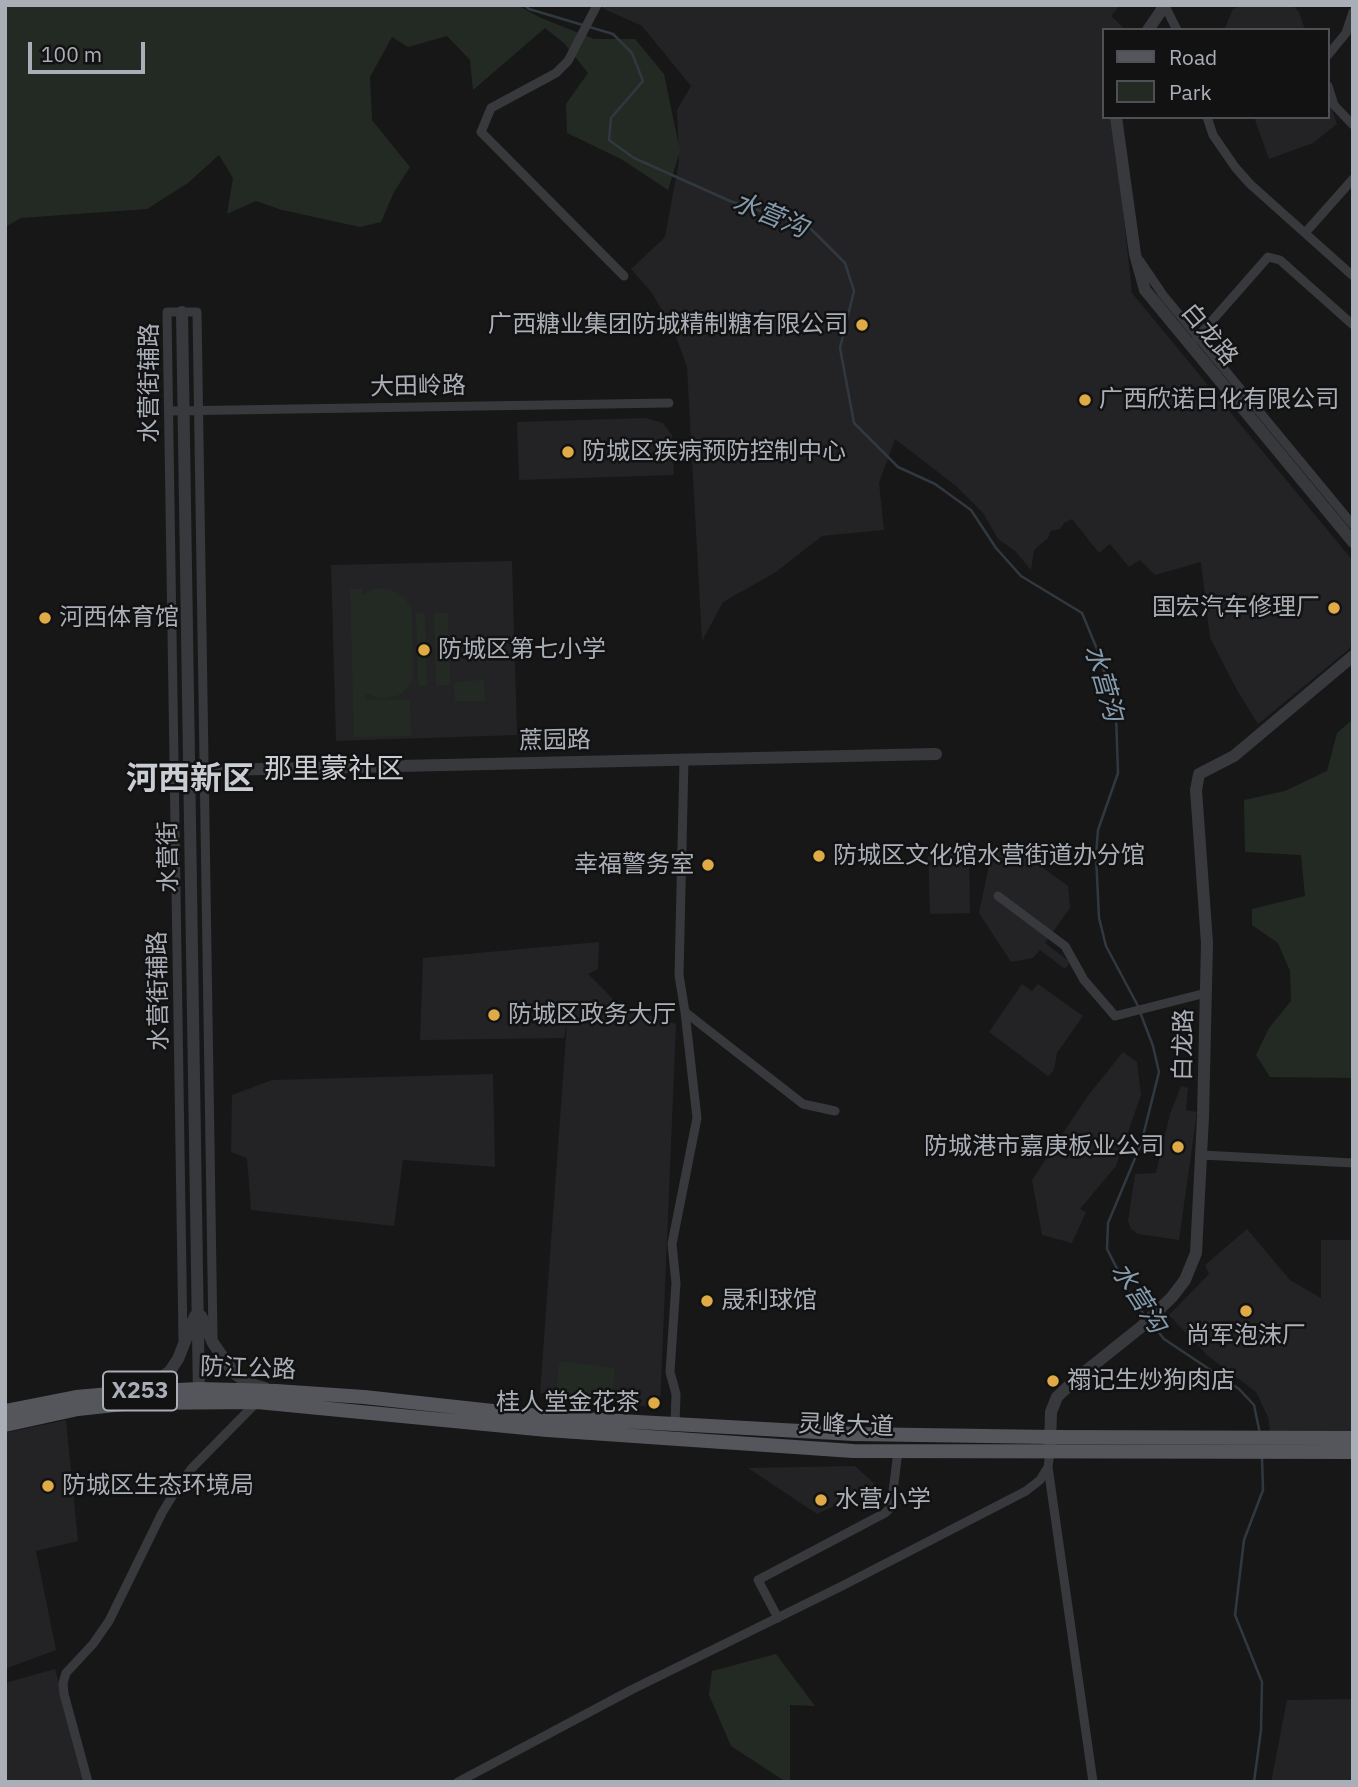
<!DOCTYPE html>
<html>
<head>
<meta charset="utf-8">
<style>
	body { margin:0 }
	#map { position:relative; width:1358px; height:1787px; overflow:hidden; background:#171718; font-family:"IBM Plex Sans",sans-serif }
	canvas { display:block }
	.frame { position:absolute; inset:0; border:7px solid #aaaeb7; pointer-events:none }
	.legend { position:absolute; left:1102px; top:28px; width:228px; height:91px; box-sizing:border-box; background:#121213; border:2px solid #4f5055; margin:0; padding:9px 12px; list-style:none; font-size:21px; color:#aaaeb7 }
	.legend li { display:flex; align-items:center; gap:14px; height:35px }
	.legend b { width:35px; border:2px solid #4f5055 }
	.scale { position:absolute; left:28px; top:42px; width:117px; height:32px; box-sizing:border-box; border:4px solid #aaaeb7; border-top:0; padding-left:9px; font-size:21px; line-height:24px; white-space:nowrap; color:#aaaeb7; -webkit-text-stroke:5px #121213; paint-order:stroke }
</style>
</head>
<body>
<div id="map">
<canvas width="1358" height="1787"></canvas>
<div class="frame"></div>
<ul class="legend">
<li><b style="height:9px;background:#54565c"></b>Road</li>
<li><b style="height:19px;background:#232a24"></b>Park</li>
</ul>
<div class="scale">100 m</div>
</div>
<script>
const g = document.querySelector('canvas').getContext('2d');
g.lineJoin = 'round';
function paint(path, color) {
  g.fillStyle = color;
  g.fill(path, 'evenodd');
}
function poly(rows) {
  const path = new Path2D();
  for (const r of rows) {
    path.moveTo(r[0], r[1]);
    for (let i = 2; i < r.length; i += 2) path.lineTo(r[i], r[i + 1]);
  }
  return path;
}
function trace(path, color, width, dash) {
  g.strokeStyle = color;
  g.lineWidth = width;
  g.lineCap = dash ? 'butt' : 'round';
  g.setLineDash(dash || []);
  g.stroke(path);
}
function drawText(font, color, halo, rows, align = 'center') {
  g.font = font + ' "IBM Plex Sans","Noto Sans SC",sans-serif';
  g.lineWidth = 5;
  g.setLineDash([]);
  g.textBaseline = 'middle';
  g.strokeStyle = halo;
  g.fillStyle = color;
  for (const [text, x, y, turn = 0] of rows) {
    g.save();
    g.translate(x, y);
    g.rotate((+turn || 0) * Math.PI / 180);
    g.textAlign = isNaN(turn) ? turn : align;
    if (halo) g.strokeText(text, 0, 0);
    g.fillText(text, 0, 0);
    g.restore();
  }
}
paint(poly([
	[605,5,1120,5,1111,16,1126,30,1104,30,1104,117,1113,117,1132,293,1353,561,1353,644,1348,650,1258,724,1237,690,1210,638,1201,562,1155,575,1140,560,1129,567,1110,544,1099,553,1072,519,1064,523,1060,529,1051,531,1048,538,1034,550,1031,570,1015,551,998,539,983,513,956,486,895,439,879,483,884,530,822,536,776,572,723,602,702,641,687,367,674,331,652,293,631,269,665,237,679,161,677,110,691,86,642,26,602,8],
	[1244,5,1293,5,1299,12,1305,30,1224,30,1233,9],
	[1328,98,1337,124,1313,143,1269,159,1254,117,1328,117],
	[646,418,663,423,672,435,674,475,519,480,517,422],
	[512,561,517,735,336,741,331,565],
	[969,845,970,913,930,914,928,846],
	[992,851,1020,851,1068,886,1070,908,1045,943,1070,962,1065,969,1040,950,1033,958,1011,962,979,913],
	[599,942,598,969,588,974,621,1007,676,1024,660,1408,540,1393,567,1023,564,1038,420,1040,423,958],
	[1022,984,1032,991,1038,984,1083,1016,1057,1053,1054,1070,1048,1076,989,1032],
	[1123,1052,1137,1062,1141,1095,1116,1166,1080,1209,1086,1212,1072,1243,1042,1235,1032,1180,1087,1097],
	[493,1074,495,1167,403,1160,394,1226,251,1210,247,1158,231,1152,232,1095,272,1080],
	[1181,1086,1188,1088,1186,1110,1197,1112,1179,1240,1138,1234,1131,1229,1128,1221,1135,1174,1156,1173,1170,1114],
	[1247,1229,1290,1280,1321,1298,1321,1240,1353,1240,1353,1431,1270,1431,1268,1417,1256,1392,1208,1356,1169,1315,1209,1274,1205,1265],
	[66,1420,78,1541,36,1551,56,1650,5,1669,5,1433],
	[855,1466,877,1486,817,1514,748,1468],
	[55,1669,85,1782,5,1782,5,1683],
	[1353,1699,1353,1782,1271,1782,1287,1700]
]), '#232325');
paint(poly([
	[5,5,517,5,541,18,594,39,635,39,664,74,680,151,668,190,621,159,567,133,566,104,588,73,564,43,545,28,473,90,470,60,447,36,408,47,392,37,370,77,372,120,410,167,394,192,381,222,360,227,282,210,256,201,227,214,233,178,219,155,188,183,147,209,21,218,5,227],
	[380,588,397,592,406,600,412,611,413,678,407,688,399,695,381,699,365,693,365,700,410,700,411,736,354,737,350,589,362,589,362,596,370,590],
	[416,613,425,613,427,686,418,686],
	[434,613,448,613,450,685,436,685],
	[483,638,484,656,453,657,453,642,457,639],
	[484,680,485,701,455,701,454,685,459,681],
	[1353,719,1353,1078,1270,1077,1256,1055,1269,1028,1291,1001,1290,971,1278,943,1252,925,1252,909,1305,896,1301,855,1245,852,1244,800,1285,791,1327,771,1337,733],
	[563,1361,615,1368,611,1402,556,1395,559,1364],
	[776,1654,815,1706,790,1705,790,1782,786,1782,731,1746,709,1695,712,1671]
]), '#232a24');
trace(poly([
	[524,5,529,9,613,34,632,53,643,81,611,118,609,140,634,158,730,201,808,226,845,263,854,291,840,348,854,423,898,467,935,484,971,510,996,548,1021,576,1082,613,1099,654,1116,715,1118,773,1098,830,1096,856,1099,918,1106,946,1138,1006],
	[1140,1012,1153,1046,1159,1072,1141,1144,1108,1223,1107,1249,1132,1298,1145,1316],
	[1152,1324,1164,1339,1239,1389,1254,1405,1260,1434],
	[1254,1782,1261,1730,1262,1682,1235,1615,1244,1540,1263,1490,1262,1458]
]), '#313940', 2.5);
trace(poly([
	[597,5,568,61,556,73,491,108,481,132,624,276],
	[1165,6,1177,30],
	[1328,55,1346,33,1353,12],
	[1328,86,1334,105,1353,125],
	[1207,117,1213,135,1235,167,1250,184,1353,276],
	[1305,233,1353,179],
	[1140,261,1163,295,1353,525],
	[1196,339,1268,257,1280,260,1353,325],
	[169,411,669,403],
	[684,760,679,975,685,1012,803,1104,835,1111],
	[998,896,1065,946,1084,980,1115,1016,1206,993],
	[1202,1155,1353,1163],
	[183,1340,167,312,197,312,213,1337],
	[675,1425,676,1394,670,1372,676,1283,672,1244,697,1118,685,1012],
	[1048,1467,1093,1782],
	[778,1618,758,1580,885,1513,890,1508,892,1500,898,1451],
	[88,1782,64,1694,63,1683,66,1673,93,1644,109,1621,162,1513,176,1490,192,1468,257,1402],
	[458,1782,631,1690,842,1586,1026,1491,1040,1480,1048,1467,1050,1452]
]), '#38393d', 9);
trace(poly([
	[1148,30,1165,5],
	[1116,117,1135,254,1145,290,1353,542],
	[182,312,199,1397],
	[175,771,936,754],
	[201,1316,213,1343,234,1373,248,1383,265,1388],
	[135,1391,155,1382,170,1371,178,1359,195,1316],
	[1050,1445,1051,1412,1057,1397,1076,1379,1141,1327,1172,1297,1185,1280,1196,1253,1203,1117,1207,943,1196,790,1199,774,1234,756,1353,656]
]), '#38393d', 12);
trace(poly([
	[5,1411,76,1397,133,1392,199,1389,276,1391,364,1397,548,1417,854,1434,1050,1437,1353,1438],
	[5,1425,78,1409,133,1403,257,1402,547,1430,853,1451,1353,1452]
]), '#54565c', 14);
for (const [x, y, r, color] of [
	[862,325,7,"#e0aa46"],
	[1085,400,7,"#e0aa46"],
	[568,452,7,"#e0aa46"],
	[1334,608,7,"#e0aa46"],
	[45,618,7,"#e0aa46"],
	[424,650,7,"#e0aa46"],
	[819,856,7,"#e0aa46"],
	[708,865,7,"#e0aa46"],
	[494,1015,7,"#e0aa46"],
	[1178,1147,7,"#e0aa46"],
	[707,1301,7,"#e0aa46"],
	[1246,1311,7,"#e0aa46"],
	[1053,1381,7,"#e0aa46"],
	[654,1403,7,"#e0aa46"],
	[48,1486,7,"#e0aa46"],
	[821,1500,7,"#e0aa46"]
]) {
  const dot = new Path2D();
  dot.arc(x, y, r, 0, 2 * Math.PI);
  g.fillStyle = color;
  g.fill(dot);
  trace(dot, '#121213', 2.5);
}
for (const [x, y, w] of [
	[140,1391,74]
]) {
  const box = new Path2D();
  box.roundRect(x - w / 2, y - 19.5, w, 39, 5);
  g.fillStyle = '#121213';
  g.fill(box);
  trace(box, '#aaaeb7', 2);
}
drawText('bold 23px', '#aaaeb7', null, [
	["X253",140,1391]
]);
drawText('24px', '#aaaeb7', '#121213', [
	["广西糖业集团防城精制糖有限公司",848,325,"right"],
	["广西欣诺日化有限公司",1099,400],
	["防城区疾病预防控制中心",582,452],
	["国宏汽车修理厂",1320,608,"right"],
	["河西体育馆",59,618],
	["防城区第七小学",438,650],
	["防城区文化馆水营街道办分馆",833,856],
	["幸福警务室",694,865,"right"],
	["防城区政务大厅",508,1015],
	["防城港市嘉庚板业公司",1164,1147,"right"],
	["晟利球馆",721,1301],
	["尚军泡沫厂",1246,1336,"center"],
	["禤记生炒狗肉店",1067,1381],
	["桂人堂金花茶",640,1403,"right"],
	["防城区生态环境局",62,1486],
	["水营小学",835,1500]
], 'left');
drawText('24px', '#aaaeb7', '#121213', [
	["白龙路",1209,335,50],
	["水营街辅路",150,383,-90],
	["大田岭路",418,387,-1],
	["蔗园路",555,741,-1],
	["水营街",169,857,-91],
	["水营街辅路",159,991,-91],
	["白龙路",1184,1045,-89],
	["防江公路",248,1369,2],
	["灵峰大道",846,1426,2]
]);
drawText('italic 26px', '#849bae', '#121213', [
	["水营沟",770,216,22],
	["水营沟",1103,683,74],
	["水营沟",1138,1298,57]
]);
drawText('28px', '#cacdd3', '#121213', [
	["那里蒙社区",334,770]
]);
drawText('bold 32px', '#cacdd3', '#121213', [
	["河西新区",190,780]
]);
</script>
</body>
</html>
